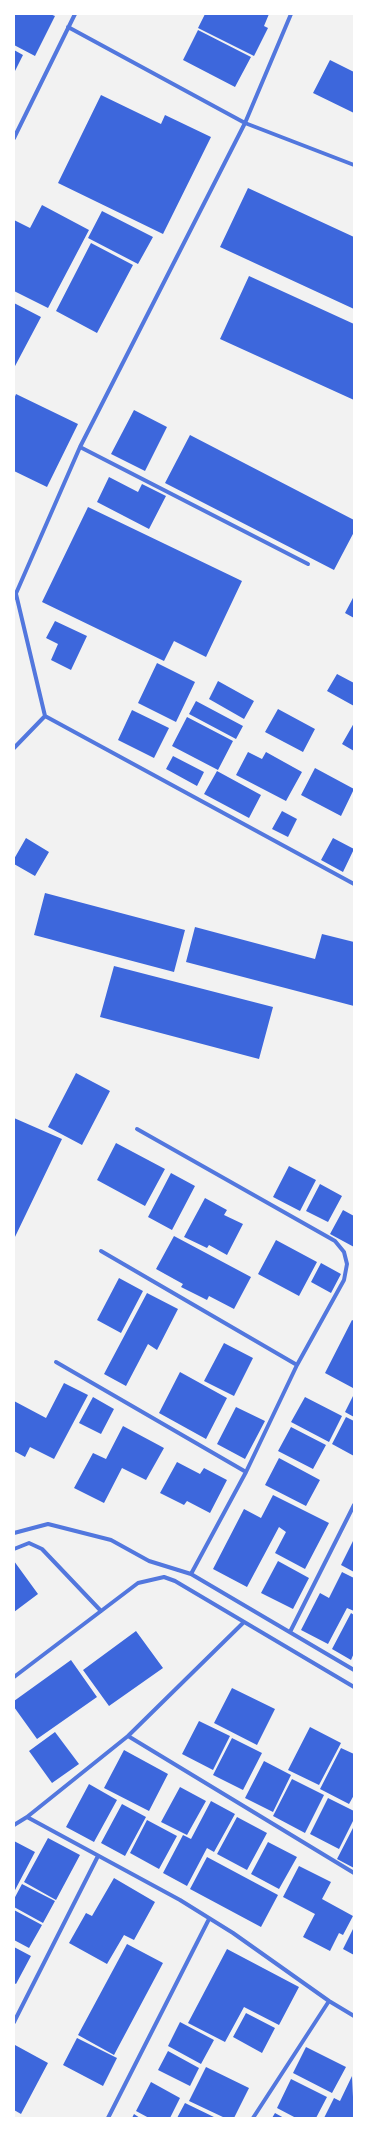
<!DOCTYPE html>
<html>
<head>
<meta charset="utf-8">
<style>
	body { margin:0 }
	#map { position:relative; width:368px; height:2132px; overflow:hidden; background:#f2f2f2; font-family:"Source Sans 3",sans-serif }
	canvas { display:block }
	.frame { position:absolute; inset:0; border:15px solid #fff; pointer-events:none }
</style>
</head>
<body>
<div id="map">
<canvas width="368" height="2132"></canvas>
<div class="frame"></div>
</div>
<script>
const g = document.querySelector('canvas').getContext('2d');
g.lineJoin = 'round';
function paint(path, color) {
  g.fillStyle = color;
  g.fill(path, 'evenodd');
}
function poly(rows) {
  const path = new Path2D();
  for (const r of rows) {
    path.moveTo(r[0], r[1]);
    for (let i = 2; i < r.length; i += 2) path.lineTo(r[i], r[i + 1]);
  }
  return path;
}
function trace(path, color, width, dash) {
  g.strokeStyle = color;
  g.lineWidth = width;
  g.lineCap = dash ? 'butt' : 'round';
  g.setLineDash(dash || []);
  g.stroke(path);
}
paint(poly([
	[14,14,50,14,55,16,35,56,14,45],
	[205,14,269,14,264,26,268,28,254,56,198,28],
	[198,30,251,57,235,87,183,60],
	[14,50,23,55,14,73],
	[330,60,354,72,354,113,313,93],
	[101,95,161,124,165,115,211,137,163,234,58,183],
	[248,188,354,237,354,309,220,247],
	[42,205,89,230,48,308,14,291,14,220,30,228],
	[102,211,153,237,138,264,88,238],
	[91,243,133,265,97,333,56,311],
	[249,276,354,324,354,400,220,339],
	[14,303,41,317,14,368],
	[16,394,78,424,47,487,14,471,14,399],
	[134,410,167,427,145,471,111,454],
	[190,435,354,520,354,532,334,570,165,483],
	[109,477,138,492,142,484,166,496,149,529,97,502],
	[88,507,242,581,206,657,174,641,164,661,42,602],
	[354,596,354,618,345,613],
	[55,621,87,636,71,670,51,660,58,644,46,638],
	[157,663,195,682,176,722,138,703],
	[337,674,354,683,354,706,327,691],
	[218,681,254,701,244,719,209,699],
	[196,701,243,726,236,739,189,714],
	[278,709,315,729,303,752,265,732],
	[132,710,169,728,154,758,118,740],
	[187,717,233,741,218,770,172,746],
	[354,723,354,751,342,744],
	[248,752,262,759,266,752,302,772,286,801,236,775],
	[173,756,204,772,197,786,166,769],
	[315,768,354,789,341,816,301,795],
	[217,771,261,795,249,818,204,794],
	[282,811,297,819,288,837,272,829],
	[26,838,49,852,35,876,14,864,14,859],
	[333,838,354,849,343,872,321,860],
	[45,893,185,930,174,972,34,935],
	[195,927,315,959,322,934,354,942,354,1006,186,962],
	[114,966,273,1007,259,1059,100,1017],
	[76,1073,110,1091,82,1145,48,1127],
	[14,1118,62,1139,14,1239],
	[116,1143,165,1169,145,1206,97,1180],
	[289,1166,316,1180,300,1211,273,1197],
	[171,1173,195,1186,172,1230,148,1217],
	[320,1184,342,1196,328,1222,306,1211],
	[205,1198,227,1210,224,1215,243,1224,227,1255,209,1245,207,1248,184,1237],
	[343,1210,354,1216,354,1247,330,1234],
	[174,1236,251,1277,234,1309,209,1296,207,1300,181,1287,183,1284,156,1269],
	[276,1240,317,1262,299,1296,258,1274],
	[321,1263,341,1274,331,1293,311,1282],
	[119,1278,143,1291,121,1333,97,1320],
	[147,1293,178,1309,157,1350,148,1344,126,1386,104,1374],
	[352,1320,354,1321,353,1388,325,1373],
	[224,1343,253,1358,234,1396,204,1381],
	[180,1372,227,1398,206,1439,159,1413],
	[64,1383,88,1395,54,1459,30,1447,25,1457,14,1451,14,1401,46,1418],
	[354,1394,354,1417,345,1412],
	[93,1397,114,1409,101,1434,79,1423],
	[305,1397,342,1416,329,1442,291,1422],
	[236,1407,265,1421,245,1459,217,1444],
	[346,1417,354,1421,354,1456,332,1444],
	[123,1426,164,1448,146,1480,122,1468,104,1503,74,1488,93,1453,106,1459],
	[291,1427,326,1445,313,1469,278,1451],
	[279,1458,320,1480,306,1506,265,1485],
	[177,1462,200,1474,204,1468,227,1480,210,1513,187,1501,184,1505,160,1493],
	[273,1495,329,1523,305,1569,275,1553,286,1532,279,1527,247,1587,213,1569,244,1509,261,1518],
	[354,1539,354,1572,341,1565],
	[14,1561,38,1594,14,1612],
	[278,1561,309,1578,293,1609,261,1593],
	[342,1572,354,1578,354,1611,347,1608,328,1644,301,1630,320,1593,329,1598],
	[351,1613,354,1615,354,1653,351,1660,332,1649],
	[136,1631,163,1668,109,1706,83,1670],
	[71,1660,97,1697,37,1739,14,1707,14,1701],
	[232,1688,275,1709,257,1745,214,1723],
	[199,1721,230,1736,213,1770,182,1754],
	[310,1727,341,1743,319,1785,288,1770],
	[55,1732,79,1764,52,1783,29,1751],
	[232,1738,262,1753,243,1790,213,1775],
	[341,1748,354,1754,354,1795,349,1804,320,1789],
	[124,1750,168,1774,149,1811,104,1788],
	[264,1761,291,1775,273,1812,245,1798],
	[292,1779,324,1795,305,1833,273,1816],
	[89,1784,117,1800,94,1842,66,1827],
	[180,1787,206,1801,187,1835,161,1822],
	[328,1798,354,1811,354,1819,339,1849,310,1834],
	[211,1801,235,1814,214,1852,207,1848,187,1886,163,1873,183,1835,191,1839],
	[122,1804,146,1817,125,1856,101,1843],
	[237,1817,267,1833,247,1870,217,1854],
	[147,1820,177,1836,159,1869,130,1853],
	[354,1826,354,1868,337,1859],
	[48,1838,80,1855,56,1900,24,1882],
	[14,1841,35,1852,14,1892],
	[268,1842,297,1857,279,1889,251,1874],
	[207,1857,278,1895,261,1927,190,1889],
	[299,1866,331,1882,322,1899,353,1916,343,1935,339,1933,330,1951,303,1937,315,1914,283,1897],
	[114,1878,155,1902,134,1940,124,1935,107,1964,69,1943,86,1913,92,1916],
	[22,1884,55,1901,43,1923,14,1907,14,1899],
	[14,1910,42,1925,29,1948,14,1940],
	[354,1927,354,1955,343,1949],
	[127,1944,163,1963,114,2055,78,2035],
	[14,1947,31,1956,16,1984,14,1983],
	[227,1949,299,1987,279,2025,244,2007,225,2042,188,2023],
	[246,2013,275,2028,262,2053,233,2037],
	[180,2022,214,2040,201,2064,168,2046],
	[77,2038,117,2058,103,2086,63,2065],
	[15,2045,48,2063,21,2114,14,2110],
	[306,2047,346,2067,332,2093,293,2073],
	[168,2051,199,2068,190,2086,158,2070],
	[206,2067,249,2088,234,2118,225,2118,189,2101],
	[352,2076,354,2118,324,2118,334,2098,340,2101],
	[291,2079,327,2097,316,2118,296,2118,277,2108],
	[151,2082,180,2098,170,2118,149,2118,136,2111],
	[185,2103,216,2118,177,2118],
	[275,2113,284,2118,272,2118],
	[134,2114,140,2118,132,2118]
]), '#3d67dc');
trace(poly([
	[68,27,245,123,354,165],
	[14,138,75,14],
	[80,447,308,564],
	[14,598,80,447,245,123,291,14],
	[45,716,354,884],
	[14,748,45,716,16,594],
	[137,1129,335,1241,344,1252,347,1264,344,1280,297,1365,246,1472,191,1574],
	[101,1251,297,1365],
	[56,1362,246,1472],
	[14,1533,48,1524,111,1540,149,1561,191,1574,354,1670],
	[14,1549,29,1543,42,1549,101,1611],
	[290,1632,354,1505],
	[14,1677,138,1583,164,1577,175,1581,354,1687],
	[128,1736,354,1873],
	[27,1817,180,1900,233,1933,329,2001,354,2016],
	[14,1825,27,1817,128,1736,244,1622],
	[14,2022,98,1856],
	[108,2118,209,1919],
	[253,2118,329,2001]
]), '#5277de', 4);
</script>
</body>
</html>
